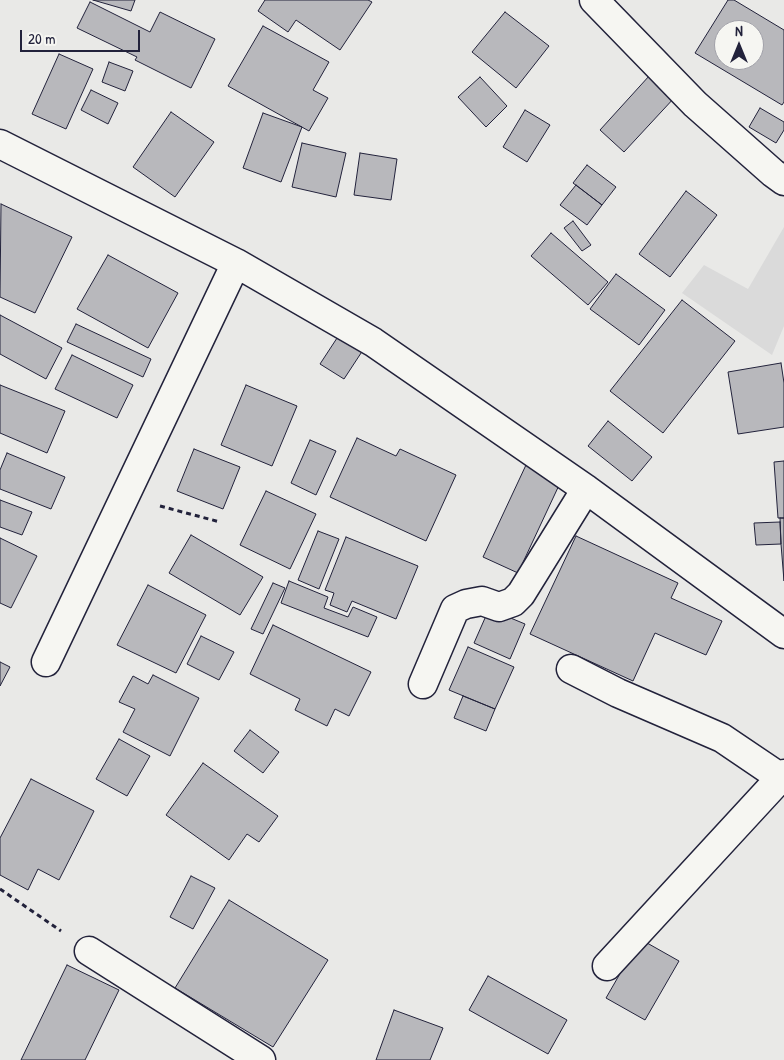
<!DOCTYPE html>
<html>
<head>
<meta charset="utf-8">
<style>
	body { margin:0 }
	#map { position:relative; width:784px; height:1060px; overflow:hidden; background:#e9e9e7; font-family:"Patrick Hand",sans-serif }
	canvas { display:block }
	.north { position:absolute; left:714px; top:20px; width:50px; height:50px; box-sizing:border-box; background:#f6f6f2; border:1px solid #a1a1a9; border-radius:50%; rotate:0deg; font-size:14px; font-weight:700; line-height:20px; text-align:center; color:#22223b }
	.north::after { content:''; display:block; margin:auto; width:18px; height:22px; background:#22223b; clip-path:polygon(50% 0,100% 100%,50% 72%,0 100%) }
	.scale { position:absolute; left:20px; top:30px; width:120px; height:22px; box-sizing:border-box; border:2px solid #22223b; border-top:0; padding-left:6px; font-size:15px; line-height:18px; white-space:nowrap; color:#22223b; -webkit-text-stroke:4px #f6f6f2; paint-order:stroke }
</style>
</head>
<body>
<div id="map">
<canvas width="784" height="1060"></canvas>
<div class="north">N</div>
<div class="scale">20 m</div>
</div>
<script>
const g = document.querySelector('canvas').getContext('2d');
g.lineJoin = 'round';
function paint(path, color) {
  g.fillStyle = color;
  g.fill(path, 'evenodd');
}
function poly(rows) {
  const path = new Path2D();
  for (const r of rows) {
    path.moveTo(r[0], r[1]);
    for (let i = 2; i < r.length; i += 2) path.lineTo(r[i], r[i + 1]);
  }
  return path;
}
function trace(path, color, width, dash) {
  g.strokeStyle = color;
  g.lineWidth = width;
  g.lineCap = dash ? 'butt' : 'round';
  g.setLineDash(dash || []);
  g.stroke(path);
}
paint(poly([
	[784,227,784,326,772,355,682,293,704,265,748,289]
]), '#dadada');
const building = poly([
	[93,0,135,0,131,11,93,0],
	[265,0,368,0,372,2,340,50,296,20,288,32,258,11,265,0],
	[728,0,734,0,784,30,784,102,782,105,695,53,728,0],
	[724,30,754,30,754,60,724,60,724,30],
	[90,2,150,32,160,12,215,39,191,88,135,60,137,57,77,28,90,2],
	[505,12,549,46,516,88,472,52,505,12],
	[263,26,329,62,313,90,328,98,309,131,228,86,263,26],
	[59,54,93,69,66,129,32,114,59,54],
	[109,62,133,71,125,91,102,82,109,62],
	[650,75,675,97,624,152,600,130,650,75],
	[480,77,507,106,486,127,458,97,480,77],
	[91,90,118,103,108,124,81,110,91,90],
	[760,108,784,122,784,130,776,143,749,127,760,108],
	[525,110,550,125,527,162,503,147,525,110],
	[171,112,214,142,175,197,133,167,171,112],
	[263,113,302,127,281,182,243,168,263,113],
	[302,143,346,153,336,197,292,187,302,143],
	[360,153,397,159,391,200,354,195,360,153],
	[587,165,616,187,602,205,573,183,587,165],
	[576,185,602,205,587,225,560,205,576,185],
	[686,191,717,215,670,277,639,254,686,191],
	[1,204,72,237,35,313,0,297,1,204],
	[573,221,591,245,582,251,564,228,573,221],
	[551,233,608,282,588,305,531,256,551,233],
	[108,255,178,293,148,348,77,309,108,255],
	[616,274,665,310,639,345,590,309,616,274],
	[682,300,735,341,663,433,610,391,682,300],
	[0,315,62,348,46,379,0,354,0,315],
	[76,324,151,359,143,377,67,342,76,324],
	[341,332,365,347,344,379,320,364,341,332],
	[72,355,133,385,117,418,55,389,72,355],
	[781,363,784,383,784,427,738,434,728,372,781,363],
	[0,385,65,411,47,453,0,433,0,385],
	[246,385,297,406,272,466,221,445,246,385],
	[608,421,652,457,632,481,588,446,608,421],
	[357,438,396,456,400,449,456,475,426,541,330,497,357,438],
	[310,440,336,451,316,495,291,483,310,440],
	[194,449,240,467,223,509,177,491,194,449],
	[7,453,65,477,51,509,0,489,0,470,7,453],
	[784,461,784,518,778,518,774,462,784,461],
	[526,465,561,481,518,573,483,557,526,465],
	[266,491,316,514,290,569,240,545,266,491],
	[0,500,32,512,22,535,0,527,0,500],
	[780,518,784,518,784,581,781,544,780,518],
	[780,522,781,544,756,545,754,523,780,522],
	[318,531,339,539,319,589,298,580,318,531],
	[191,535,263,577,240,615,169,573,191,535],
	[576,536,678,583,671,598,722,621,706,655,655,633,633,681,530,634,576,536],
	[346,537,418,566,396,619,352,601,347,612,330,605,334,593,325,590,346,537],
	[0,538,37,556,11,608,0,603,0,538],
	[289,581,328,597,324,608,348,617,353,607,377,617,368,637,281,603,289,581],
	[273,583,285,588,263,634,251,629,273,583],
	[148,585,206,615,176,673,117,645,148,585],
	[489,609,525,624,510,659,474,643,489,609],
	[273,625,371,672,349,716,335,709,327,726,295,710,300,699,250,674,273,625],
	[201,636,234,652,219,680,187,664,201,636],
	[468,647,514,667,495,709,449,690,468,647],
	[0,662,10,667,0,686,0,662],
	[153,675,199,698,170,756,123,732,135,709,119,702,133,676,148,684,153,675],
	[463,696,495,709,486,731,454,718,463,696],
	[250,730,279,752,263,773,234,751,250,730],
	[119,739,150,756,127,796,96,779,119,739],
	[203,763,278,816,259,842,247,834,229,860,166,815,203,763],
	[31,779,94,811,59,880,38,869,28,890,0,875,0,838,31,779],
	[191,876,215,888,193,929,170,917,191,876],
	[229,900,328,960,273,1047,175,988,229,900],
	[640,939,679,961,645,1020,606,998,640,939],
	[67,965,119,990,85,1060,21,1060,67,965],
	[488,976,567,1020,548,1054,469,1010,488,976],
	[394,1010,443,1028,430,1060,376,1060,394,1010]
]);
paint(building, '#b8b8bc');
trace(building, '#22223b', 1);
const minor = poly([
	[594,0,695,104,773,173,784,181],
	[0,144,236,263,373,342,586,489,784,634],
	[46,662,236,263],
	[571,669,618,693,722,738,781,778],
	[423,684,455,609,466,604,482,601,499,607,513,602,521,594,586,489],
	[89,951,261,1060],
	[607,966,784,774]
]);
trace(minor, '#22223b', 31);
trace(poly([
	[160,506,220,522],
	[0,889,61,931]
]), '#22223b', 3, [5, 4]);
trace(minor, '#f6f6f2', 28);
</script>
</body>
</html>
